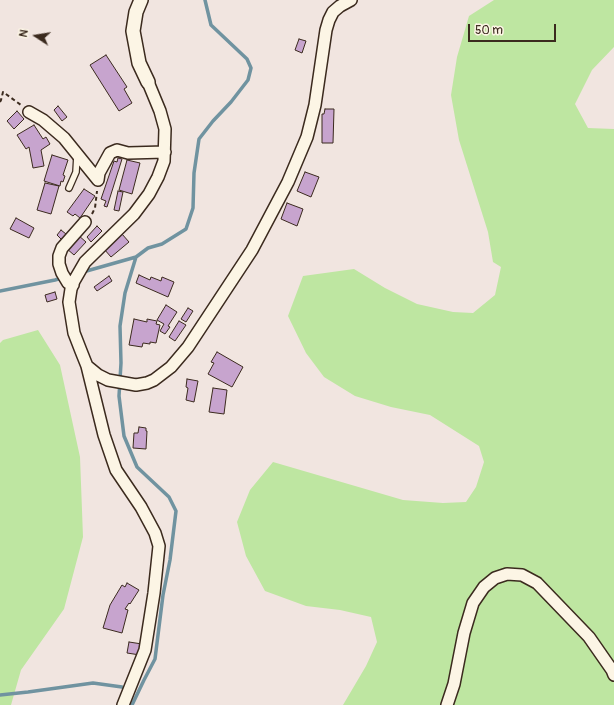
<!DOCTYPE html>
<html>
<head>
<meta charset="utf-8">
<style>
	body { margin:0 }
	#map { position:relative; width:614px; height:705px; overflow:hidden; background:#f1e5e0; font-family:Pangolin,sans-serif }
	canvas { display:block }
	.north { position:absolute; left:16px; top:16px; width:40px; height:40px; -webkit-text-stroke:3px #fcf5e5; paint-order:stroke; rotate:282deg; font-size:11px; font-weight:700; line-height:16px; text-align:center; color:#3b2a1e }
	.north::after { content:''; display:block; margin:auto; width:14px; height:18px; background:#3b2a1e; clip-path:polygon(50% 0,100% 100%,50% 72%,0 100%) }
	.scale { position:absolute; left:468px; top:24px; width:88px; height:18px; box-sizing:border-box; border:2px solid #3b2a1e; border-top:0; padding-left:5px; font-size:12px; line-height:14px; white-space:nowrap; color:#3b2a1e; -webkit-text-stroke:3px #fcf5e5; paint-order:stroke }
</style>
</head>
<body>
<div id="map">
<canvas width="614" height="705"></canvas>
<div class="north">N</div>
<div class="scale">50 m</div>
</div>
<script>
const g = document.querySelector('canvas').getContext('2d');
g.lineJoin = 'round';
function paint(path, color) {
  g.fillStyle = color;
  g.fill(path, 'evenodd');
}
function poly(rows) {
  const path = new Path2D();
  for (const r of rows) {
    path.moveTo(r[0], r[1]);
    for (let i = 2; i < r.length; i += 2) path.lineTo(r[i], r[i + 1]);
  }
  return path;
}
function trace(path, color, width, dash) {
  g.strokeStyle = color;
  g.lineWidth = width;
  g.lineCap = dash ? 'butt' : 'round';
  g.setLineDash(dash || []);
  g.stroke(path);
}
paint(poly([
	[494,0,614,0,614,47,592,70,575,104,588,128,614,129,614,705,343,705,366,666,377,642,371,617,340,610,306,606,265,591,246,556,237,522,250,490,273,462,403,500,443,503,466,502,476,487,484,462,479,446,430,415,391,407,355,396,324,377,306,353,288,316,303,276,354,269,385,288,417,304,453,312,473,313,495,295,501,267,493,262,488,232,459,140,451,95,457,57,469,16],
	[38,330,60,365,80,457,83,537,64,609,21,670,11,705,0,705,0,343,3,340]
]), '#bee6a1');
trace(poly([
	[83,272,136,257],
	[0,291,55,280,75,274],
	[0,695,28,692,93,683,122,687,127,690],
	[132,705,144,680,155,659,163,595,170,560,176,511,169,497,137,467,124,436,119,396,121,363,120,326,125,293,136,257,148,248,162,244,186,229,193,208,194,173,199,139,213,121,231,102,248,80,251,68,247,59,211,25,205,0]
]), '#7093a0', 3.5);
const building = poly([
	[299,39,306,41,302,53,295,50,299,39],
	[106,55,127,87,124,89,132,103,119,111,90,65,106,55],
	[58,106,67,117,62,121,54,110,58,106],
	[325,109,334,109,333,143,322,143,322,114,324,114,325,109],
	[17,111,24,119,14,129,7,121,17,111],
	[34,125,43,139,46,137,50,144,41,150,44,166,33,168,29,147,26,149,17,135,34,125],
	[52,155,68,160,63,175,65,176,63,182,61,181,60,186,44,181,52,155],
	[118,158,122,159,107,207,104,206,106,201,101,199,114,161,117,162,118,158],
	[127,160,140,163,132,194,119,190,127,160],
	[305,172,319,177,311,197,297,191,305,172],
	[45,183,59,186,51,214,37,210,45,183],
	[84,189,95,196,80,218,75,214,73,216,67,212,84,189],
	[118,191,123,192,119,211,114,210,118,191],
	[287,203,303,209,297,226,281,219,287,203],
	[16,218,34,228,29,238,10,229,16,218],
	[97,226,102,231,91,242,87,237,97,226],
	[61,230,66,234,62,240,57,235,61,230],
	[122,234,129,242,111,257,104,249,122,234],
	[78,235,86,242,74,255,66,248,78,235],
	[139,275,150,280,151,277,161,281,162,277,174,282,168,297,136,283,139,275],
	[109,276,112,281,97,291,94,287,109,276],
	[55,292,57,299,47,302,45,295,55,292],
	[166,305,177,312,168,326,170,327,165,334,160,331,164,324,157,320,166,305],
	[188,308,193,311,186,322,181,319,188,308],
	[134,319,147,322,147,319,157,321,156,324,160,325,156,343,150,342,150,344,143,343,142,347,129,345,134,319],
	[179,321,186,325,175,341,169,337,179,321],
	[217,352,243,367,232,387,208,374,214,363,211,362,217,352],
	[187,379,198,381,194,402,186,400,188,388,186,387,187,379],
	[213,388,227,390,224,414,209,412,213,388],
	[139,427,146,428,146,431,147,431,146,449,133,448,134,433,138,433,139,427],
	[127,583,139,590,130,604,129,603,125,609,128,610,122,633,103,628,110,605,122,585,125,587,127,583],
	[129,642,142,644,140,655,127,653,129,642]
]);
paint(building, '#c7a4ce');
trace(building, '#3b2a1e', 1);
const service = poly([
	[69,188,76,172,77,155]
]);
const minor = poly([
	[148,82,160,111,165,129,164,161,158,177,149,194,134,214,85,262,74,281,71,289,69,302,74,333,81,351,87,366,98,375,108,380,136,385,147,383,154,380,171,367,188,347,252,250,288,182,307,137,315,105,326,30,329,20,333,12,340,6,351,0],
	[29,112,43,120,64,138,98,180,99,173,110,153,117,150,128,153,165,152],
	[73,285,68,283,62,273,59,264,59,256,62,248,85,222],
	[87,366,104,435,116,470,141,507,155,533,159,546,154,593,145,650,123,705],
	[447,705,454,684,464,633,473,603,484,587,495,578,507,574,522,575,537,583,589,637,612,670,614,675]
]);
const tertiary = poly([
	[141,0,136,12,133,31,139,63,148,82]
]);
trace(service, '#3b2a1e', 8);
trace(minor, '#3b2a1e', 14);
trace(tertiary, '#3b2a1e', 16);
trace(poly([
	[0,102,1,100,3,92,21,105],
	[92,214,95,208,97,191]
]), '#3b2a1e', 2, [4, 3]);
trace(service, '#fcf5e5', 5.5);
trace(minor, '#fcf5e5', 11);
trace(tertiary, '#fcf5e5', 13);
</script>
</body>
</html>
